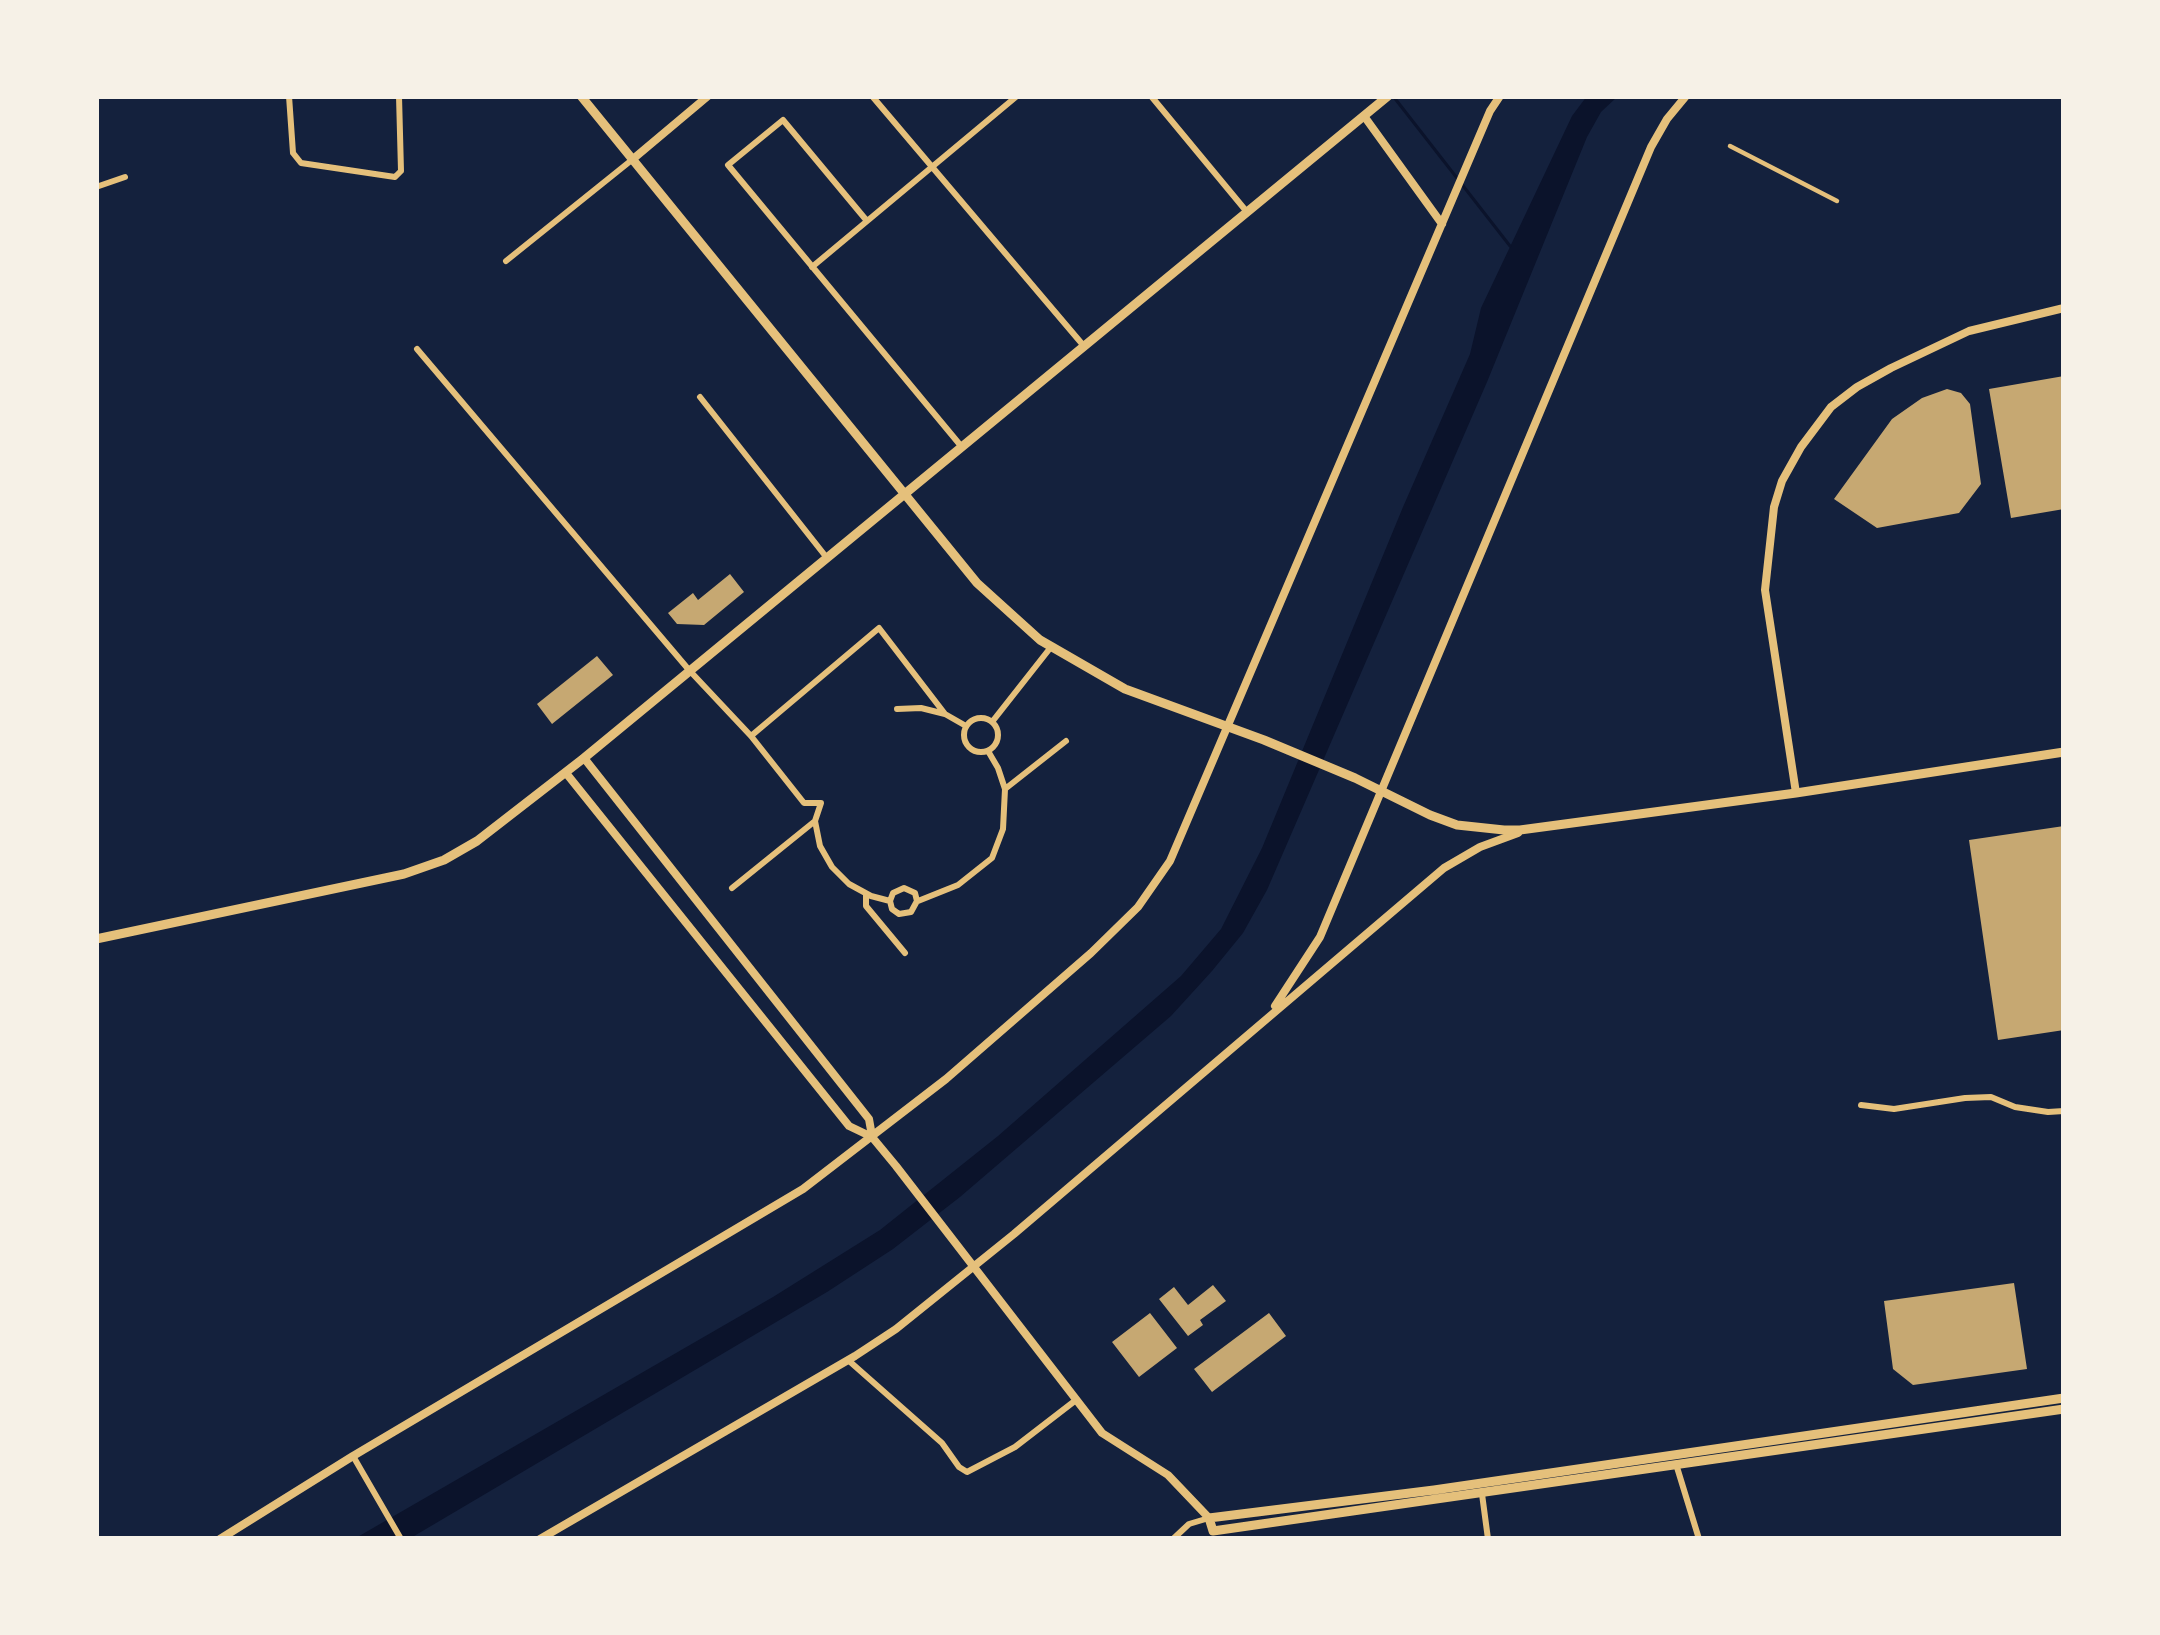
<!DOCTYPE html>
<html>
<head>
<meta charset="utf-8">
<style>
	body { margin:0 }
	#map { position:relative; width:2160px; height:1635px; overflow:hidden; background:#14213d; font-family:"Source Sans 3",sans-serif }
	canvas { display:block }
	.frame { position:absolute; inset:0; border:99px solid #f6f1e7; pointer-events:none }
</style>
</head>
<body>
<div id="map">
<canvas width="2160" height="1635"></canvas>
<div class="frame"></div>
</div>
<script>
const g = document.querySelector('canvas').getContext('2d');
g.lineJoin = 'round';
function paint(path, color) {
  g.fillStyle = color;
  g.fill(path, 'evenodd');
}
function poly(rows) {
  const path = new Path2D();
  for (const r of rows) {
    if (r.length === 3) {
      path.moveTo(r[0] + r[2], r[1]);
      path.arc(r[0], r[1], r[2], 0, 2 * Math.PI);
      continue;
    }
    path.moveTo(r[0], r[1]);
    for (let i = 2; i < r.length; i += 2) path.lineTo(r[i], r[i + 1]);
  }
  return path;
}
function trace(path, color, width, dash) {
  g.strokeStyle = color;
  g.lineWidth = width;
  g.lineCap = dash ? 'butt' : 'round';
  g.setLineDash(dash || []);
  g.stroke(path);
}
paint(poly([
	[1587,96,1618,96,1601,112,1587,137,1487,382,1267,890,1243,933,1212,971,1171,1016,960,1197,893,1249,827,1292,409,1539,354,1539,773,1297,880,1230,998,1136,1181,976,1221,929,1262,848,1403,507,1470,354,1481,308,1572,116]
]), '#0b132b');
trace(poly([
	[1393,96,1510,246]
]), '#0b132b', 3);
paint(poly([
	[2064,376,2064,509,2011,518,1989,389],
	[1947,389,1961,393,1970,404,1981,484,1959,513,1877,528,1834,499,1892,419,1922,398],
	[730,574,744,592,704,625,677,624,668,613,693,593,698,600],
	[597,656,613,675,552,724,537,704],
	[2064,826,2064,1030,1998,1040,1969,840],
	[2014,1283,2027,1369,1913,1385,1893,1369,1884,1301],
	[1213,1285,1226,1301,1200,1320,1203,1325,1188,1336,1159,1299,1174,1287,1188,1305],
	[1150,1313,1177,1348,1139,1377,1112,1342],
	[1269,1313,1286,1336,1212,1392,1194,1369]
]), '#c6a872');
trace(poly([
	[1730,146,1837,201]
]), '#e5c07b', 4.5);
trace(poly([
	[289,96,293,153,301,163,395,177,401,171,399,96],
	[872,96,1083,345],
	[1151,96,1247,212],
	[96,187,125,177],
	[867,221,783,120,728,165,961,446],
	[506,261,633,159],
	[812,267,1017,96],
	[417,349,689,670,751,736,804,803,821,803,815,821,820,846,832,867,849,884,871,896,890,901,892,909,899,914,911,912,917,901,915,893,904,888,893,893,890,901],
	[700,397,827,558],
	[897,709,921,708,945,714,966,726],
	[981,735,17],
	[992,722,1051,647],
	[751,736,879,628,945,714],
	[1005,789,1066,741],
	[732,888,815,821],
	[866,894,866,906,905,953],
	[918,901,958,885,992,858,1003,829,1005,789,998,768,988,751],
	[1861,1105,1894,1109,1965,1098,1991,1097,2015,1107,2048,1112,2064,1111],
	[848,1360,942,1443,959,1467,967,1472,1015,1447,1076,1400],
	[353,1456,401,1539],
	[1676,1464,1699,1539],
	[1482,1494,1488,1539],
	[1173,1539,1189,1524,1209,1518]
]), '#e5c07b', 6);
trace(poly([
	[1364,116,1442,224],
	[633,159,708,96],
	[584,758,869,1119,872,1136],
	[566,773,849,1126,872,1137,896,1166,1102,1433,1168,1475,1209,1518],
	[1796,793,1765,590,1774,507,1782,481,1801,447,1831,407,1857,387,1891,368,1969,331,2064,308],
	[1275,1006,1320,937,1651,147,1667,119,1686,96],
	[220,1539,353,1456,803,1189,946,1079,1091,953,1138,907,1170,861,1490,111,1500,96],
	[540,1539,855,1356,896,1329,1014,1234,1444,868,1480,847,1518,833]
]), '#e5c07b', 8);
trace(poly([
	[581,96,977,583,1040,640,1125,689,1264,740,1355,778,1430,815,1457,825,1504,830,1520,830,1796,793,2064,752],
	[96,939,404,874,444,860,477,841,584,758,1388,96],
	[2064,1398,1434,1490,1209,1518,1213,1531,2064,1409]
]), '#e5c07b', 9);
</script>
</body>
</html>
